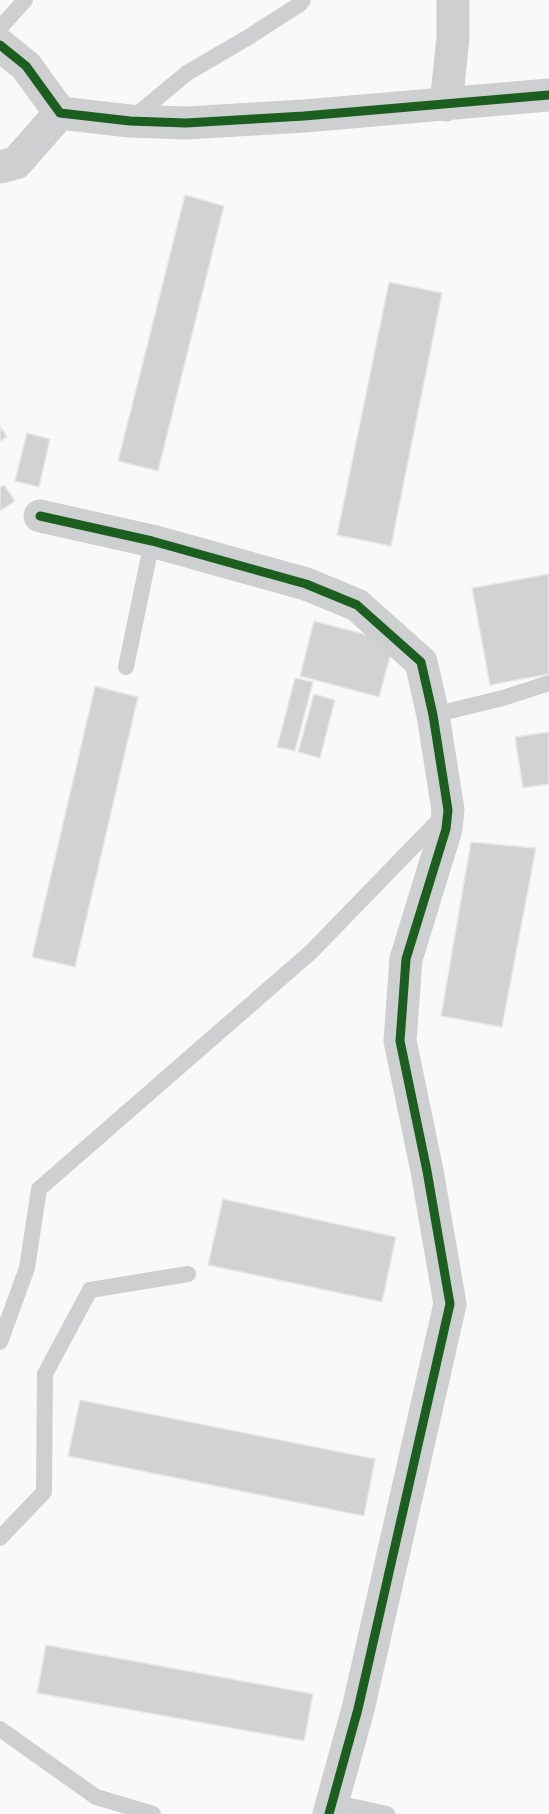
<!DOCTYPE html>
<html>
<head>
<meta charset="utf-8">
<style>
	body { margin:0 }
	canvas { display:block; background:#f9f9f9 }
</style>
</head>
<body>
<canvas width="549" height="1814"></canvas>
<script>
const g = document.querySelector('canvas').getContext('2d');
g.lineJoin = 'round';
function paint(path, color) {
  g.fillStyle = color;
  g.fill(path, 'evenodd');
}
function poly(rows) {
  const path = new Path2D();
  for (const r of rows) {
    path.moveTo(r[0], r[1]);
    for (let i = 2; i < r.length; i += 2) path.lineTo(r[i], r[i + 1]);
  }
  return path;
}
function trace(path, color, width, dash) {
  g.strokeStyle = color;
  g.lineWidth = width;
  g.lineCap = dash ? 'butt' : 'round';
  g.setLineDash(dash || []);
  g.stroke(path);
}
const building = poly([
	[185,195,224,206,158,471,118,461,185,195],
	[389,282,442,293,391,546,337,535,389,282],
	[0,426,7,437,0,441,0,426],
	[27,433,50,439,39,487,15,481,27,433],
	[4,485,15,501,0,511,0,488,4,485],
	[549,574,549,674,490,685,472,588,549,574],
	[314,621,394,642,379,697,300,676,314,621],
	[295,678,313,682,295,751,277,747,295,678],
	[95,686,138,697,75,967,32,957,95,686],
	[314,694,335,700,320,758,298,752,314,694],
	[549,732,549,784,523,788,515,737,549,732],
	[471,842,536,848,502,1027,441,1016,471,842],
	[223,1199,396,1237,382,1302,208,1265,223,1199],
	[80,1400,375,1459,364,1516,68,1456,80,1400],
	[46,1645,313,1694,304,1741,37,1693,46,1645]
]);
paint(building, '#d0d2d3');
trace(building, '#e8e8e8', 1.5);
trace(poly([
	[0,28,25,0],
	[133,118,187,73,247,38,300,4,303,0],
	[126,667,152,541],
	[433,715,503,698,549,683],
	[0,1342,27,1268,39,1189,311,952,442,817],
	[0,1538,44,1492,45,1374,90,1290,188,1274],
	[0,1729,96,1797,153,1814],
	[332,1802,387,1814]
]), '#cecfd0', 16);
trace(poly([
	[0,45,26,66,60,113,130,121,186,123,304,116,549,95],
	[446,105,453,37,453,0],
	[0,167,16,163,60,113],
	[40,516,152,541,306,584,357,605,421,662,433,715,448,810,446,829,406,959,400,1041,427,1171,450,1304,358,1709,329,1814]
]), '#cecfd0', 33);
trace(poly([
	[0,45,26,66,60,113,130,121,186,123,304,116,549,95],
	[40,516,152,541,306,584,357,605,421,662,433,715,448,810,446,829,406,959,400,1041,427,1171,450,1304,358,1709,329,1814]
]), '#1b5e20', 9);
</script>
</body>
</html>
